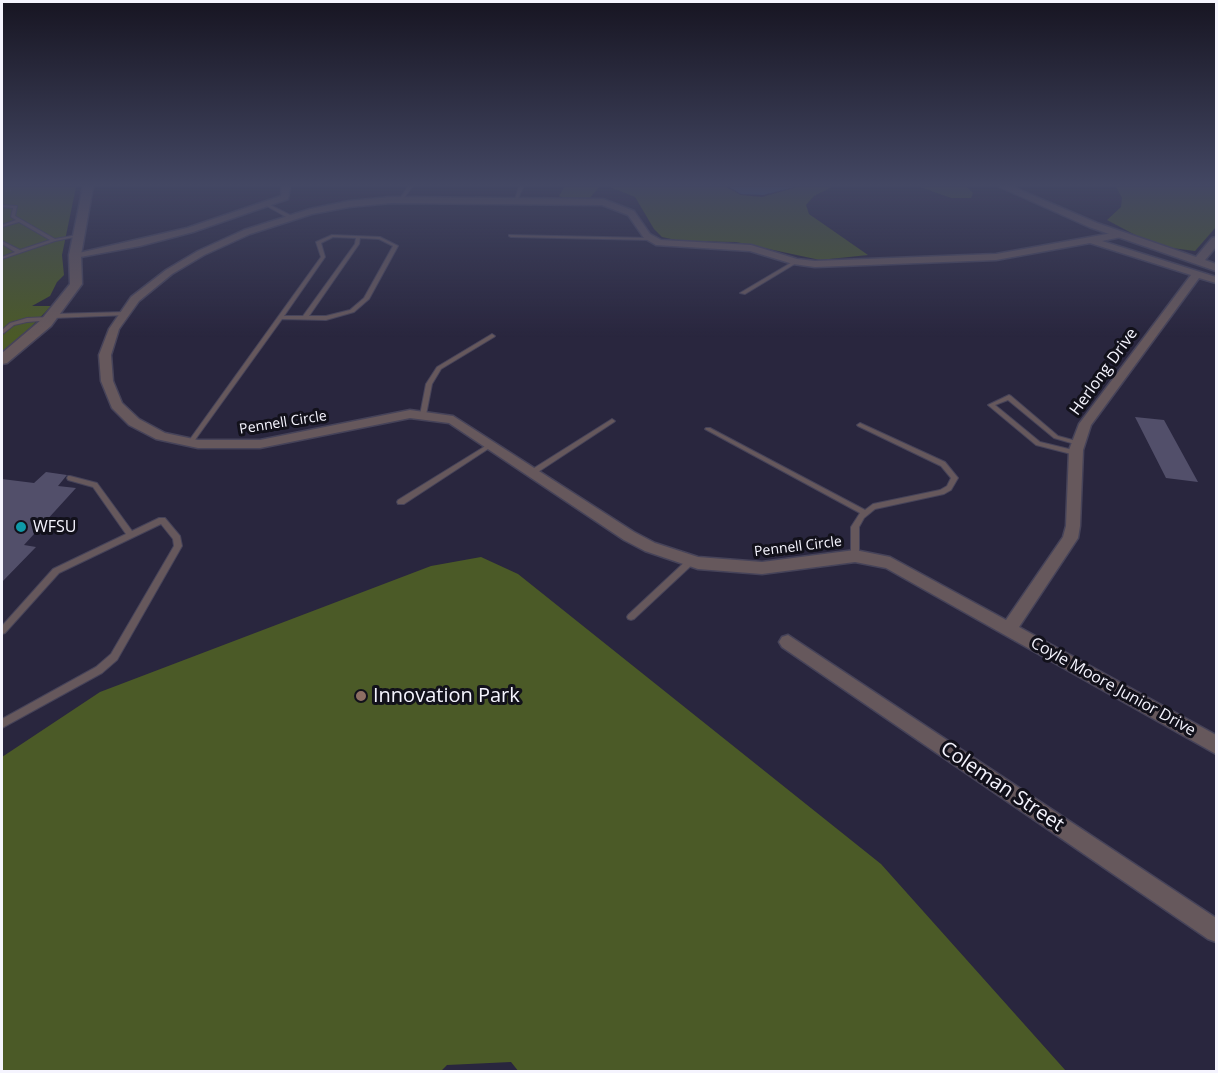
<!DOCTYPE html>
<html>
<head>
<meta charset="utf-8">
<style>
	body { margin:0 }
	#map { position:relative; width:1218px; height:1073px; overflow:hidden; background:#29263e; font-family:"Open Sans",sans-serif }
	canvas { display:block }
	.frame { position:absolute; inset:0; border:3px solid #f5f4fe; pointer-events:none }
</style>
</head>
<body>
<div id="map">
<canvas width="1218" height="1073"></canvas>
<div class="frame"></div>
</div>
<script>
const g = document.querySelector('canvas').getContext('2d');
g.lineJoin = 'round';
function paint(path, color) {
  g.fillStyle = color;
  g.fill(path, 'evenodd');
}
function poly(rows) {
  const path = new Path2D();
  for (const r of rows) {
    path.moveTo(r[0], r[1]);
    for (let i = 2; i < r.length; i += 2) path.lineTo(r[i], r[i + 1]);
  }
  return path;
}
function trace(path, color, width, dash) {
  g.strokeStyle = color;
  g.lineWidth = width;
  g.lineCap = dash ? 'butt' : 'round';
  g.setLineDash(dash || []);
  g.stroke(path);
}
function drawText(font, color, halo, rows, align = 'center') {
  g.font = font + ' "Open Sans",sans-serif';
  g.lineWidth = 6;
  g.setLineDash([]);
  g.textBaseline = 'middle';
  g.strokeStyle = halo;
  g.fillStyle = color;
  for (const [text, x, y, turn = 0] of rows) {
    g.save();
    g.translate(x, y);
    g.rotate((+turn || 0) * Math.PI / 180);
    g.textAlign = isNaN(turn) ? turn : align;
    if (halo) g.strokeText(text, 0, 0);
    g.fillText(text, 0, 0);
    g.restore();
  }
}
paint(poly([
	[2,187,76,187,62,255,64,275,57,282,50,296,32,306,51,306,33,325,2,352],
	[564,187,599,187,589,199,566,199,559,196],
	[610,187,726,187,741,195,762,197,797,187,832,187,814,196,806,205,809,214,868,255,820,260,736,242,680,241,662,237,654,229,635,197],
	[920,187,967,187,973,193,971,198,951,198],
	[1116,187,1216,187,1216,227,1195,251,1172,248,1141,238,1107,220,1121,207,1122,198],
	[481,557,518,574,881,864,1066,1071,519,1072,511,1062,447,1065,440,1072,2,1071,2,757,100,692,431,566]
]), '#4b5a27');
paint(poly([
	[729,187,795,187,763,195,741,194]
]), '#355a81');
paint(poly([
	[1135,417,1164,420,1198,482,1166,478],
	[46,472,67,475,58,486,76,488,24,545,36,547,2,582,2,479,34,483]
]), '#524f6a');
const service = poly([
	[408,187,412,187,401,202,399,202,398,201,408,187],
	[519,187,523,187,517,201,514,202,519,187],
	[266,203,292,216,292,217,288,218,265,205,264,204,266,203],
	[2,205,17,206,15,216,55,239,77,235,79,236,55,241,2,259,2,257,15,252,2,244,2,241,20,250,50,240,19,222,2,227,2,225,16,220,11,217,13,208,2,207,2,205],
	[332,235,380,237,398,246,369,299,354,312,326,320,282,319,192,444,188,444,187,443,188,442,321,257,316,242,332,235],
	[333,237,356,238,355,244,303,316,284,316,325,257,321,243,333,237],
	[360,238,379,239,393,246,364,298,350,310,326,316,309,316,359,244,360,238],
	[509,235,650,238,652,239,650,240,511,237,509,236,509,235],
	[794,261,798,262,745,294,740,293,794,261],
	[125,312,128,314,127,315,53,318,50,316,53,314,125,312],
	[50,317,53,319,52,320,27,322,14,325,4,333,2,334,2,330,10,323,27,318,50,317],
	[492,334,495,336,494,337,441,369,432,384,426,415,423,417,421,416,420,415,426,384,437,367,492,334],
	[1009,395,1011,396,1058,436,1080,442,1081,443,1080,444,1078,445,1054,438,1008,400,995,405,1040,442,1077,451,1078,453,1077,455,1075,455,1036,445,988,405,1009,395],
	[612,419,615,421,614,422,535,474,531,474,530,472,531,470,612,419],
	[860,423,945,462,958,478,951,490,944,494,875,509,864,518,859,527,859,556,858,558,855,559,852,558,851,556,851,527,860,513,705,429,706,428,710,428,865,510,873,504,940,490,947,486,951,478,941,466,858,426,857,425,860,423],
	[492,442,494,443,495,444,494,445,404,504,398,504,397,502,398,500,492,442],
	[68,476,70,476,97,483,132,531,159,518,165,518,180,536,182,546,117,660,102,673,2,728,2,719,96,667,111,654,174,546,173,539,161,524,59,573,5,633,2,634,2,626,53,569,126,534,93,487,68,480,67,478,68,476],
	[691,558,694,559,695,561,694,563,634,619,631,620,628,619,627,617,628,615,688,559,691,558]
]);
const minor = poly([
	[282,187,290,187,288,199,193,232,140,246,75,258,70,255,187,228,281,196,282,187],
	[391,197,603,199,634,211,650,234,661,240,751,245,797,259,815,261,996,254,1118,232,1123,235,1121,237,1102,241,1216,277,1216,283,1199,278,1091,425,1083,450,1080,526,1078,538,1019,627,1216,735,1216,754,886,568,855,562,762,574,698,569,645,551,624,540,449,423,410,418,260,448,198,448,156,439,129,425,112,408,101,381,99,355,109,329,131,297,166,270,198,251,244,230,310,209,349,201,391,197],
	[391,203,602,205,628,215,644,238,656,245,750,251,793,264,815,267,996,260,1090,243,1191,275,1079,424,1069,450,1066,526,1063,537,1006,620,890,557,855,550,762,562,698,557,655,543,634,532,453,416,410,410,260,440,198,440,165,433,139,419,122,403,113,381,111,355,119,329,139,301,172,274,204,255,250,234,312,214,349,207,391,203],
	[788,635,1216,918,1216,942,1208,939,782,647,779,642,782,637,788,635]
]);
const tertiary = poly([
	[83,187,93,187,81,255,82,284,51,326,7,363,2,364,2,353,41,320,70,284,69,255,83,187],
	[1000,187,1013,187,1097,223,1196,257,1212,238,1216,237,1216,247,1205,260,1216,264,1216,271,1089,227,1000,187]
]);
trace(service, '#464359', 2);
trace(minor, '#464359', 3);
trace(tertiary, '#464359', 3);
trace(poly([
	[2,192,12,190]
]), '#777588', 1.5, [1, 3]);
paint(service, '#66585c');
paint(minor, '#66585c');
paint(tertiary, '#66585c');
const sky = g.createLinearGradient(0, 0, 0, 337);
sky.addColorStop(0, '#171522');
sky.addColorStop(0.55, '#434763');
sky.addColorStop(1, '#43476300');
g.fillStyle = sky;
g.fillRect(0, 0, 1218, 337);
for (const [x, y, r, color] of [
	[21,527,6,"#0f9aa8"],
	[361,696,6,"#8d6e63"]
]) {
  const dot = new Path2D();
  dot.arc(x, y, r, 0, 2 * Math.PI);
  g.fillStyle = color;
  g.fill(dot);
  trace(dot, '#12111b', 2);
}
drawText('14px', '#f5f4fe', '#12111b', [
	["Pennell Circle",283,423,-9],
	["Pennell Circle",798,547,-7]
]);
drawText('16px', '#f5f4fe', '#12111b', [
	["Herlong Drive",1104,372,-54],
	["Coyle Moore Junior Drive",1113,687,29]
]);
drawText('16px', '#f5f4fe', '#12111b', [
	["WFSU",33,527]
], 'left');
drawText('20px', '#f5f4fe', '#12111b', [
	["Innovation Park",373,696]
], 'left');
drawText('20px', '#f5f4fe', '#12111b', [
	["Coleman Street",1002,787,34]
]);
</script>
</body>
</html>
